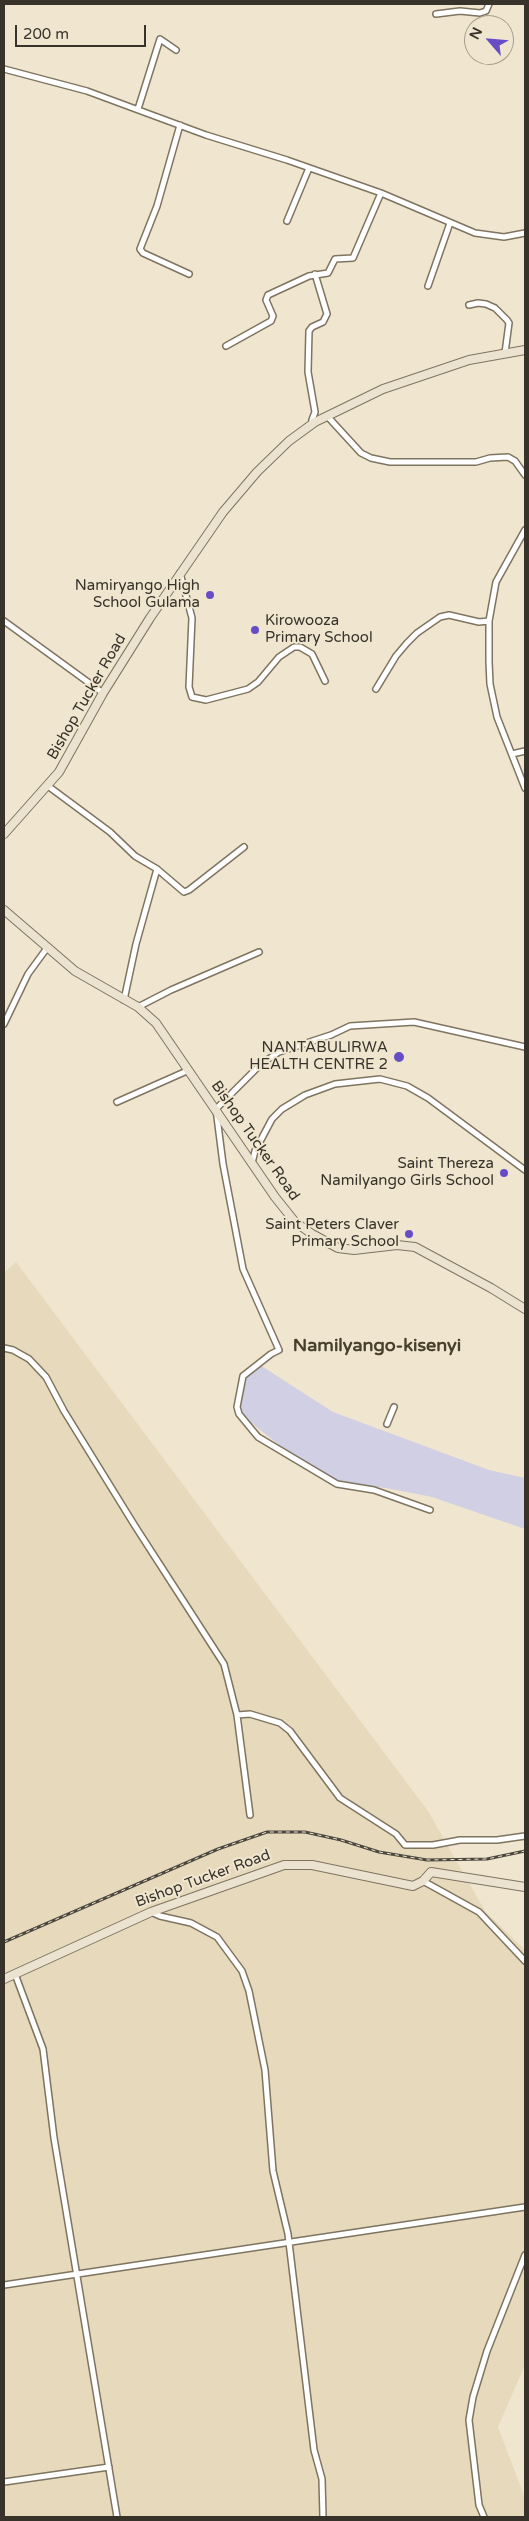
<!DOCTYPE html>
<html>
<head>
<meta charset="utf-8">
<style>
	body { margin:0 }
	#map { position:relative; width:529px; height:2521px; overflow:hidden; background:#f0e6cf; font-family:"Varela Round",sans-serif }
	canvas { display:block }
	.frame { position:absolute; inset:0; border:5px solid #37332b; pointer-events:none }
	.north { position:absolute; left:464px; top:15px; width:50px; height:50px; box-sizing:border-box; background:#f0e6cf; border:1px solid #a69e8d; border-radius:50%; rotate:297deg; font-size:14px; font-weight:700; line-height:20px; text-align:center; color:#37332b }
	.north::after { content:''; display:block; margin:auto; width:18px; height:22px; background:#664dc6; clip-path:polygon(50% 0,100% 100%,50% 72%,0 100%) }
	.scale { position:absolute; left:15px; top:25px; width:131px; height:22px; box-sizing:border-box; border:2px solid #37332b; border-top:0; padding-left:6px; font-size:15px; line-height:18px; white-space:nowrap; color:#37332b; -webkit-text-stroke:4px #f0e6cf; paint-order:stroke }
</style>
</head>
<body>
<div id="map">
<canvas width="529" height="2521"></canvas>
<div class="frame"></div>
<div class="north">N</div>
<div class="scale">200 m</div>
</div>
<script>
const g = document.querySelector('canvas').getContext('2d');
g.lineJoin = 'round';
function paint(path, color) {
  g.fillStyle = color;
  g.fill(path, 'evenodd');
}
function poly(rows) {
  const path = new Path2D();
  for (const r of rows) {
    path.moveTo(r[0], r[1]);
    for (let i = 2; i < r.length; i += 2) path.lineTo(r[i], r[i + 1]);
  }
  return path;
}
function trace(path, color, width, dash) {
  g.strokeStyle = color;
  g.lineWidth = width;
  g.lineCap = dash ? 'butt' : 'round';
  g.setLineDash(dash || []);
  g.stroke(path);
}
function drawText(font, color, halo, rows, align = 'center') {
  g.font = font + ' "Varela Round",sans-serif';
  g.lineWidth = 4;
  g.setLineDash([]);
  g.textBaseline = 'middle';
  g.strokeStyle = halo;
  g.fillStyle = color;
  for (const [text, x, y, turn = 0] of rows) {
    g.save();
    g.translate(x, y);
    g.rotate((+turn || 0) * Math.PI / 180);
    g.textAlign = isNaN(turn) ? turn : align;
    if (halo) g.strokeText(text, 0, 0);
    g.fillText(text, 0, 0);
    g.restore();
  }
}
paint(poly([
	[16,1262,428,1811,485,1911,525,1950,525,2365,498,2427,525,2498,525,2517,4,2517,4,1273]
]), '#e6d9bc');
paint(poly([
	[260,1365,333,1412,489,1470,525,1478,525,1529,432,1497,386,1488,344,1484,293,1456,239,1413,243,1379]
]), '#d0cfe3');
const street = poly([
	[436,14,460,11,480,13,486,11,489,4],
	[4,69,87,91,206,135,287,160,381,193,475,233,504,237,525,233],
	[138,109,160,39,176,50],
	[180,125,157,206,140,249,143,253,189,274],
	[287,221,309,168],
	[428,286,450,223],
	[469,305,478,303,486,304,495,308,507,320,509,323,505,353],
	[226,346,271,321,273,316,266,300,268,295,309,276,328,273,335,259,353,258,381,193],
	[328,417,361,453,371,458,390,462,476,462,490,458,508,457,515,461,525,475],
	[312,420,315,412,308,372,309,331,312,327,323,322,327,314,315,274],
	[525,530,496,582,489,621,489,662,490,684,497,717,525,788],
	[180,573,192,618,189,687,192,697,206,700,248,689,258,682,279,657,294,647,300,647,312,654,325,681],
	[4,621,103,693],
	[376,689,396,656,407,643,417,633,440,617,449,615,479,622,489,621],
	[512,754,525,751],
	[48,786,110,832,135,856,157,869,184,892,189,890,244,847],
	[124,1000,136,944,157,869],
	[138,1007,171,990,259,952],
	[4,1024,28,974,47,948],
	[117,1102,189,1070],
	[252,1163,255,1151,272,1119,282,1109,305,1095,335,1084,380,1079,407,1086,428,1098,525,1170],
	[4,1348,13,1350,29,1359,46,1377,64,1411,135,1526,224,1664,237,1715,250,1815],
	[387,1424,394,1407],
	[430,1510,374,1490,337,1484,258,1437,239,1414,237,1407,243,1376,271,1354,279,1350,243,1269,223,1164,216,1109,261,1064,279,1052,331,1035,350,1026,414,1022,525,1047],
	[237,1715,250,1714,280,1723,290,1731,340,1798,396,1834,405,1845,433,1845,460,1840,497,1840,525,1836],
	[423,1881,479,1912,525,1961],
	[151,1912,160,1916,191,1923,217,1937,242,1971,249,1991,265,2070,273,2171,288,2234,314,2450,322,2479,323,2517],
	[15,1974,43,2049,54,2138,117,2517],
	[4,2285,525,2207],
	[4,2482,109,2467],
	[484,2517,479,2505,469,2420,473,2397,487,2351,525,2255]
]);
const secondary = poly([
	[4,834,59,772,103,693,150,618,223,512,257,472,289,441,315,422,383,389,469,360,525,350],
	[4,910,75,971,138,1007,156,1023,275,1197,295,1222,312,1234,338,1248,354,1250,397,1245,415,1247,491,1288,525,1309],
	[4,1979,151,1912,284,1865,312,1865,413,1886,423,1881,431,1872,525,1887]
]);
trace(street, '#7e7460', 8);
trace(secondary, '#7e7460', 10);
trace(street, '#fff', 5);
trace(secondary, '#ebe2cf', 8);
const rail = poly([
	[4,1942,218,1849,267,1832,305,1832,341,1840,379,1852,427,1860,487,1859,525,1851]
]);
trace(rail, '#4c473e', 3);
trace(rail, '#f0e6cf', 1, [4]);
for (const [x, y, r, color] of [
	[210,595,5,"#664dc6"],
	[255,630,5,"#664dc6"],
	[399,1057,6,"#664dc6"],
	[504,1173,5,"#664dc6"],
	[409,1234,5,"#664dc6"]
]) {
  const dot = new Path2D();
  dot.arc(x, y, r, 0, 2 * Math.PI);
  g.fillStyle = color;
  g.fill(dot);
  trace(dot, '#f0e6cf', 2);
}
drawText('15px', '#37332b', '#f0e6cf', [
	["Namiryango High",200,586],
	["School Gulama",200,603],
	["Kirowooza",265,621,"left"],
	["Primary School",265,638,"left"],
	["NANTABULIRWA",388,1048],
	["HEALTH CENTRE 2",388,1065],
	["Saint Thereza",494,1164],
	["Namilyango Girls School",494,1181],
	["Saint Peters Claver",399,1225],
	["Primary School",399,1242]
], 'right');
drawText('15px', '#37332b', '#f0e6cf', [
	["Bishop Tucker Road",87,697,-60],
	["Bishop Tucker Road",255,1141,55],
	["Bishop Tucker Road",203,1879,-20]
]);
drawText('bold 18px', '#48402d', '#f0e6cf', [
	["Namilyango-kisenyi",377,1346]
]);
</script>
</body>
</html>
